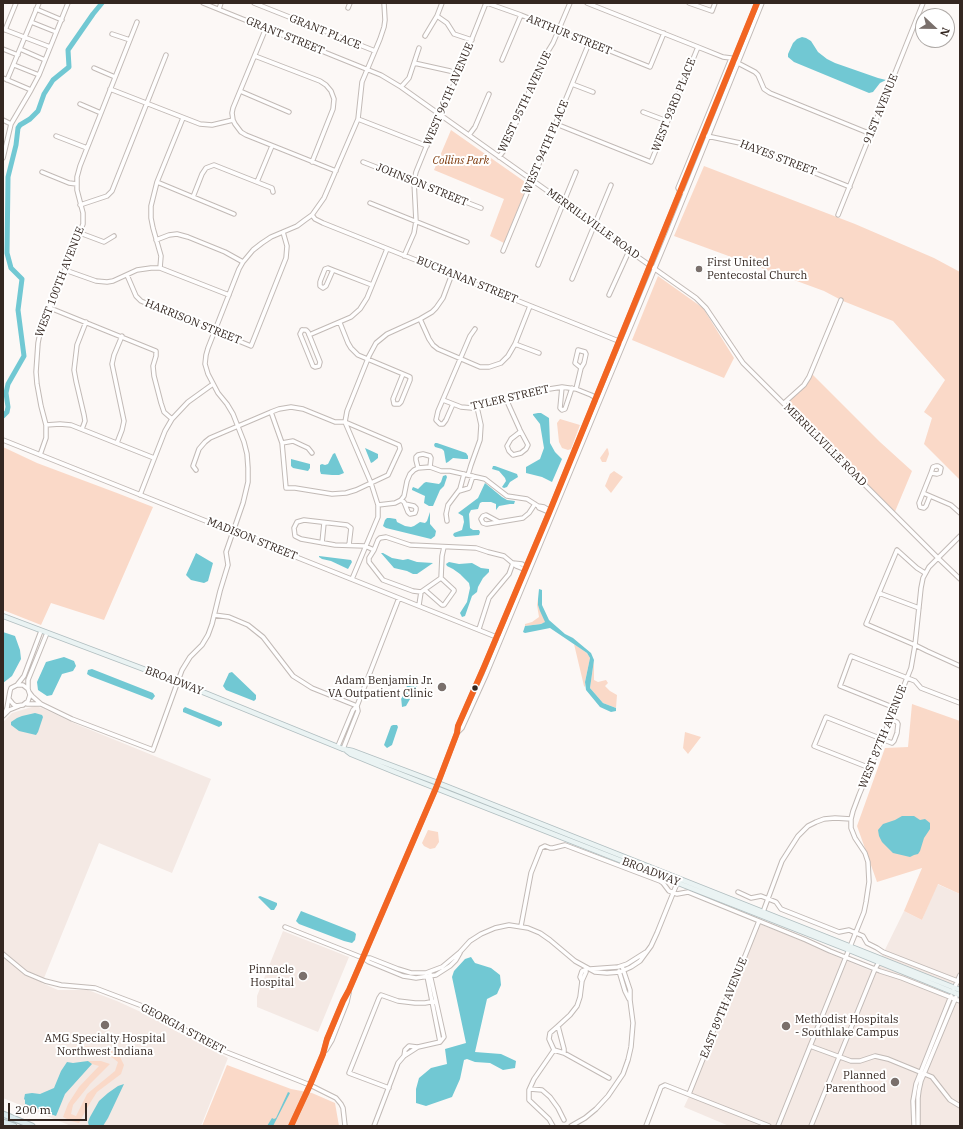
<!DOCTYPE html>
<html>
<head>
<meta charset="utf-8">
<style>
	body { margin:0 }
	#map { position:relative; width:963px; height:1129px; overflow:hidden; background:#fcf8f6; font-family:"IBM Plex Serif",serif }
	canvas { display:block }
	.frame { position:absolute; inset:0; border:4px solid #342721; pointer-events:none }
	.north { position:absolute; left:915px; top:8px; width:40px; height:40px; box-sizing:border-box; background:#fff; border:1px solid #aea9a6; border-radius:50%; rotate:112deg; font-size:11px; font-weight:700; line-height:16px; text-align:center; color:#342721 }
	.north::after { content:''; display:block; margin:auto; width:14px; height:18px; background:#7a706c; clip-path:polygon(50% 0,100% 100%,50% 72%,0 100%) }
	.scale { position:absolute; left:8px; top:1103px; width:79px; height:18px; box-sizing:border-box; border:2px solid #342721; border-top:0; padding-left:5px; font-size:12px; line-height:14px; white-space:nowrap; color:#342721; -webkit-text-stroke:3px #fff; paint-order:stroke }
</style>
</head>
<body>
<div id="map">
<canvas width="963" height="1129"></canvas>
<div class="frame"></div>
<div class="north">N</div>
<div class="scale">200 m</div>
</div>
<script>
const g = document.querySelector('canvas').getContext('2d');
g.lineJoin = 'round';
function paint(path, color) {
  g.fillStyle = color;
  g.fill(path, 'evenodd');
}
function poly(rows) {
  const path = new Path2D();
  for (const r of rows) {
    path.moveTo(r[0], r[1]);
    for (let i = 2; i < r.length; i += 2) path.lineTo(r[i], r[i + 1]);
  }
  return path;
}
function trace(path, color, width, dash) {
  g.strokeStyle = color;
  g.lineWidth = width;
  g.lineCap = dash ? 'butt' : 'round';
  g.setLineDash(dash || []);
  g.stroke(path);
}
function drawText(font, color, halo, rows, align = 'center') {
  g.font = font + ' "IBM Plex Serif",serif';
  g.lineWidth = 4;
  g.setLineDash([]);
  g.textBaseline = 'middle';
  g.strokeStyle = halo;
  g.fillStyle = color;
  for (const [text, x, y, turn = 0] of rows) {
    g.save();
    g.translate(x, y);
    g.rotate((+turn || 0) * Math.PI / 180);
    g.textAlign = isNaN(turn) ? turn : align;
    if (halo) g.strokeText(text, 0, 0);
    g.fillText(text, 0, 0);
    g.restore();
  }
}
paint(poly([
	[35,706,42,708,76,724,211,779,172,873,99,843,42,983,58,990,88,990,117,1001,169,1025,228,1058,201,1126,71,1126,3,1098,3,722,12,713],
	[937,884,960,894,960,1126,763,1126,758,1124,757,1126,729,1126,684,1107,691,1092,714,1038,725,1006,760,924,823,949,830,954,874,972,904,911,922,920],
	[283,931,349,957,318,1032,257,1007,257,996]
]), '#f4e9e4');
paint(poly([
	[451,130,528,184,504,243,490,236,504,199,434,170],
	[704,166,855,224,934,258,960,272,960,480,924,444,932,418,924,412,945,380,893,321,843,301,824,291,674,236],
	[658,276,703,308,734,358,724,378,632,340],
	[811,373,880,442,912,471,894,514,784,403,804,385],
	[560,419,580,425,571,449,568,450,562,448,559,442,557,423],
	[3,447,37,463,117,493,153,507,104,620,51,603,41,625,3,610],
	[607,448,608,449,609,454,606,462,602,462,600,458],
	[614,471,623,477,611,493,605,486,610,474],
	[538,599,538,605,546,622,541,624,525,626,525,624,532,622,539,617,537,605],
	[574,644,587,653,590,658,585,682,585,687,584,686],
	[594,660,594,680,598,682,606,680,608,683,605,686,610,691,617,695,616,708,603,703,590,688],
	[912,704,960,721,960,894,938,884,922,920,904,911,922,868,877,882,857,826,885,748,908,747],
	[685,732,701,737,688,754,683,748],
	[428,830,438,832,439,842,435,848,430,849,424,846,422,843],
	[80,1046,96,1047,111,1050,119,1055,124,1065,121,1074,97,1092,90,1103,79,1123,71,1121,63,1117,68,1104,79,1087,99,1066,92,1064,88,1061,101,1061,110,1064,90,1084,73,1105,71,1114,76,1116,87,1094,115,1071,118,1062,109,1055,83,1052,70,1056,68,1055,68,1052,72,1047],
	[227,1065,291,1089,312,1093,335,1103,339,1126,202,1126]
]), '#fad9c8');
paint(poly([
	[802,37,806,38,811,41,818,52,827,59,835,63,878,78,886,80,880,83,873,92,869,93,794,62,788,57,788,54,793,43,797,39],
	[538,413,541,413,549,418,550,443,555,452,562,459,552,482,542,477,526,473,526,467,540,459,544,448,540,424,533,415,533,414],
	[435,443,437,443,466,453,468,456,468,459,463,459,453,458,448,462,446,463,444,451,442,449,435,447,434,445],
	[365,448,378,454,378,458,373,462,371,463],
	[335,453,344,473,339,475,332,475,321,474,320,471,320,465,322,464,325,465,328,464,333,454],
	[291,459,310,464,310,468,308,471,293,468,291,466],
	[493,466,495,466,517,474,518,477,510,482,507,487,504,488,502,487,506,481,505,478,499,471,492,469],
	[446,475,447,477,444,486,440,490,433,506,429,506,424,503,425,496,412,490,412,489,413,487,418,489,424,483,426,482,439,484,441,482,443,476],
	[485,483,502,497,507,500,515,501,514,504,510,504,499,506,496,510,496,504,491,502,482,502,480,503,478,509,471,510,469,514,470,528,473,530,479,530,480,532,479,535,455,537,453,535,454,533,462,530,464,522,463,516,458,513,478,498],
	[430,512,430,524,436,531,435,536,431,539,386,528,383,526,385,520,387,518,390,518,396,519,397,522,405,526,411,527,414,526,420,522,425,523,427,521],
	[196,553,213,563,208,581,204,583,191,580,186,575],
	[381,553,383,553,392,558,403,560,408,559,417,562,433,563,417,574,413,574,407,571,394,568],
	[319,556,351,560,352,562,348,569,331,561,322,559,319,557],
	[449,562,459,564,472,563,481,568,489,569,489,572,483,578,478,587,477,592,472,596,465,616,462,617,460,613,467,602,470,588,469,583,460,574,453,569,447,566,446,564],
	[539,589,542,590,542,605,549,620,565,634,573,638,591,653,594,660,590,688,603,703,616,708,616,711,611,712,600,707,586,690,585,682,590,658,587,653,550,628,525,633,523,632,525,626,541,624,545,622,540,611,538,605,538,599],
	[3,632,15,636,20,650,21,659,12,676,3,683],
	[64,657,74,661,76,666,73,671,62,674,52,695,47,696,38,690,37,682,46,662],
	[92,669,153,693,155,696,152,700,150,699,90,676,87,674,88,670],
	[232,672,256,695,256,699,254,701,226,690,223,686,229,673],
	[414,679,417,687,406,706,402,707,401,697,407,686],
	[185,707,222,722,222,725,219,727,183,712,183,709],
	[35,713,42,715,43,717,38,732,36,735,19,731,11,725,11,722,17,718,22,716],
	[393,725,397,725,398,727,392,745,387,748,384,745,391,726],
	[902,816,914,816,920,820,925,819,930,823,930,829,924,838,920,851,918,854,914,855,910,857,893,853,882,842,879,836,878,830,883,824,895,820],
	[260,896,277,903,277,905,274,910,271,910,258,897],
	[301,911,354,932,356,934,355,940,352,943,344,941,299,924,296,921],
	[471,957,475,963,491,968,500,975,501,985,497,994,487,999,475,1052,501,1054,516,1061,515,1068,503,1070,490,1063,475,1062,467,1059,464,1060,460,1079,452,1097,426,1106,416,1103,416,1089,419,1078,431,1068,447,1064,445,1049,466,1043,452,977,454,971,465,959],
	[88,1061,92,1064,65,1094,56,1116,48,1113,46,1110,41,1110,25,1104,25,1100,24,1099,25,1094,32,1093,40,1094,54,1088,61,1071,67,1062,73,1063],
	[124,1084,108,1118,103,1126,89,1126,88,1122,90,1117,99,1101,108,1093,118,1086],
	[288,1092,290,1093,273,1126,267,1126,272,1118,274,1119,276,1118]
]), '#71c8d3');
trace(poly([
	[3,416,7,412,8,407,6,393,8,384,24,356,18,310,22,279,11,268,7,253,8,177,16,145,18,128,20,125,30,119,38,111,44,94,53,80,69,67,68,50,93,14,102,3]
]), '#71c8d3', 5);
const minor = poly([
	[203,3,381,75,401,87,563,202,594,226,696,298,706,308,743,363,938,558,960,579],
	[254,3,375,51],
	[487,3,521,15,650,67,664,33],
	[587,3,698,47,723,57,731,58,734,61,755,72,758,75,764,89,770,93,871,134],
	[689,3,712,11,715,3],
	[348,8,350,3],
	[36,9,62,20],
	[219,9,221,3],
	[437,16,447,23,454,34,472,40],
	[31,22,56,32],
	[266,28,233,108,232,113,233,120,235,124,241,132,246,135,336,171],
	[3,29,50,47],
	[5,30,16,3],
	[112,34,130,40],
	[425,36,437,16,442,3],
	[3,49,18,55],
	[20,49,45,60],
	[255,56,320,81,326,85,331,91,334,99,333,109,312,162],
	[502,60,521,15],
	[414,63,450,71,458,74],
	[14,65,39,75],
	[94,68,115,77],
	[3,78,31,90],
	[7,80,39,3],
	[572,84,593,92],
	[401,87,409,78,419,48],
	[110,89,200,124,212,125,233,120],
	[240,91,289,112],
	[80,104,101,113],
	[643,112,667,121],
	[358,119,427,146],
	[3,120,11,124],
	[556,124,651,162,698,47],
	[469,135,475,127,489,94],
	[56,136,87,148],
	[707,136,740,143,850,187],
	[499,157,505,149,542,61,553,43,570,3],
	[3,158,11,124,31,90,39,75,68,3],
	[363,162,481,208],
	[42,172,69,183,77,184],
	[157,182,234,214],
	[257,182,272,146],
	[682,192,679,190,678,188,730,61],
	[193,197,202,174,206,168,214,165,272,188,273,192],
	[370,203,467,242],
	[80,205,107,196,112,191,166,55],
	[312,215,315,219,323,223,621,342],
	[838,215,923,3],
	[80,233,104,242,114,236],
	[156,240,169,235,177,234,188,237,225,252,243,262],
	[503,251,589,43],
	[404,256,414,233,416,221,414,181,416,172,437,120,439,114,448,99,486,3],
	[538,265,576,172],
	[160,268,161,256,153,228,151,218,151,206,157,182,183,118],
	[65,270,96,281,107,282,113,281,137,270,151,268,160,268,229,295],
	[333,270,326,286,323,288,320,286,320,282,321,279,325,269,328,268,333,270,372,285],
	[127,275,136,296,141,301,251,346,286,258,287,246,283,232],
	[572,279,611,185],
	[609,295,629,251],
	[50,308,156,351,156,356,153,366,154,376,161,403,164,412,172,419],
	[420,319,429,339,433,345,438,349,480,367,489,367,501,363,508,356,515,344,530,306],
	[340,323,348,343,351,348,358,355,408,376,410,377,410,380,401,402,399,404,394,404,393,399,403,374],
	[302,330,306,330,308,332,320,362,319,366,315,367,313,366,300,334,302,330],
	[309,335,351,317,360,309,367,298,387,249],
	[515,344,539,353],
	[562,387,560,408,562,410,565,409,572,388],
	[576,389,581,368,584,363,586,354,585,352,578,350,575,363,581,368],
	[506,399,520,430,528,445,526,449,521,453,513,455,509,451,507,446,511,439,520,432],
	[443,400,461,407,472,408,543,390,562,387,576,389,591,395,598,399],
	[784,403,804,385,809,377,841,300],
	[453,404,446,420,443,424,440,424,436,420,438,411,470,336,475,329],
	[46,425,60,424,71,425,154,458],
	[82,429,85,421,84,415,76,381,74,370,77,345,86,322],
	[3,440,499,638],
	[117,443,122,430,124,421,112,364,114,355,122,336],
	[282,443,293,441,308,448,312,453],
	[40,455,46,438,46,425,41,406,37,384,36,372,38,343,40,333,83,224,83,213,77,190,77,177,80,166,137,22],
	[418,468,416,460,416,457,418,455,423,454,430,456,431,458,430,467],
	[196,470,193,466,199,449,205,442,210,438,271,412,279,409,291,407,303,409,335,422,345,422,399,445,400,449,388,475,356,490,346,493,332,494,295,488,286,488,282,443,271,412],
	[468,475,471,465,480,440,481,425,477,407],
	[459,491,469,488,473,476],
	[923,493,951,505,960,513],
	[140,495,165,431,172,419,188,402,213,384],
	[930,496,926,506,924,508,920,507,919,503,931,473,937,474,940,473,941,468,938,466,936,466,933,467,931,473],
	[401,500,404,502,408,512,410,514,415,513,416,510,416,508,414,506,405,504],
	[378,505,395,503,401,500,404,496,407,481,410,474,414,470,418,468,430,467,441,471,450,471,485,479,507,496,527,499,538,506,539,508,551,513],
	[538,506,544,507,552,512],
	[447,521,446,514,448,505,460,489,464,474],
	[499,522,486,515,483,516,481,519,483,523,486,524,487,524,523,518,529,513,535,504],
	[322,543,324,523],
	[349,545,351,528,347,525,304,520,297,522,294,528,295,536,301,539,335,545,365,546,374,550],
	[513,563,522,564,527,568],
	[925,573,917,568,897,550,866,624,915,645,927,651,960,666],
	[352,579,378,517,378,505,371,483,345,422,347,411,369,356,376,343,387,334,420,319,432,312,436,308,443,298,452,274],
	[425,590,442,605,444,605,454,591,454,590,441,578],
	[421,592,413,591,383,580,369,562,369,558,374,550,378,540,380,538,386,537,410,545,476,548,488,552,504,556,516,566,526,570],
	[879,593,919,608],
	[419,605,421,592,441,578,442,556,444,547],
	[214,615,229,617,248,625,263,637,293,676,301,681,312,688,357,706],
	[479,629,489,598,509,574,513,563],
	[28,689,28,680,47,633],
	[29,692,32,696,41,704,72,719,153,750,182,670,190,657,202,645,208,635,212,624,220,591,228,565,226,552,243,503,248,482,248,468,247,454,244,442,233,414,227,404,218,393,208,374,205,364,206,355,208,348,239,269,243,262,253,250,262,243,271,237,297,226,305,220,312,215,324,198,358,119,362,82,380,39,384,27,385,20,384,3],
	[9,699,13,704,16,706,23,705,28,701,30,695,28,689,23,685,17,685],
	[27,704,40,704],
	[895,708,840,686,851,656,915,681,921,688,960,703],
	[5,713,7,708,10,691,11,688,17,685,24,676,41,631],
	[3,716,9,710,19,706],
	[457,733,462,728,486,675,669,234,762,3],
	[338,746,353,710,357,706,399,598],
	[343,749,358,711,357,706],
	[870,768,814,746,826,717,892,743,894,741,897,733,898,724,897,722,890,719],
	[738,892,751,898,761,896,776,902,781,909,839,932,849,930,863,936,867,943,877,948,883,952,960,982],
	[763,912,782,861,798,836,808,826,816,822,824,819,835,818,851,819],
	[521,926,531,873,541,848,545,846,550,848,553,848,565,845,660,881,663,883,669,891,677,894,688,892,806,940,830,951,880,971,902,978,960,1001],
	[285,927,363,958,369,962,403,976,410,977,416,978,436,975,450,966,456,960,460,953],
	[3,954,26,973,45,981,61,985,95,988,145,1007,164,1017,203,1041,221,1050,310,1085,336,1098,341,1104,343,1108,345,1126],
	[363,958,370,958,398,969,411,973,426,973,442,967,460,952,470,941,481,934,495,928,509,925,528,928,540,933,550,940,575,961,595,972,607,973,620,972,631,967,640,961,651,946,657,933,678,881],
	[590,969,618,967,627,964,646,952],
	[619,971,625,991,629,999],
	[430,974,444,1037,440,1042],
	[427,976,440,1042],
	[582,981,580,977,582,971,585,970],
	[954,989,960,975],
	[558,1026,570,1015,577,1006,580,997,582,981,586,972,586,967],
	[810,1046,851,1061,860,1061,875,1056,888,1059,932,1077,950,1100,960,1106],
	[326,1050,332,1040,347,1002,349,993],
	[564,1053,564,1049,558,1026,550,1033,549,1039,554,1050,564,1053,609,1078],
	[404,1056,405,1050,409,1046,417,1047],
	[389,1088,349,1073,379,998,381,995,398,1001,415,1003,425,1003,436,1001],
	[530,1089,542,1090,550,1097,558,1108,564,1120],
	[689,1094,711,1039,716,1022,721,1009,731,991,759,921],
	[291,1126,310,1085,323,1054,327,1039,343,1001,349,990,436,788,457,733,458,726,484,667,549,513,757,3],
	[374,1126,398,1063,404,1056,418,1047,440,1042],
	[553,1126,549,1119,529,1100,529,1090,534,1079,554,1050],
	[571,1126,585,1118,596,1109,608,1096,623,1074,628,1060,631,1047,633,1023,630,1000,630,990,622,966],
	[646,1126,661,1087,665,1085,769,1126],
	[778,1126,864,912,866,902,869,882,868,862,865,853,855,838,851,828,851,819,853,811,859,795,895,708,911,668,915,645,921,588,923,578,929,567,960,536],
	[811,1126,875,969,879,962,880,961],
	[914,1126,913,1101,916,1084,951,996],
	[918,1126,918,1098,919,1090,921,1081,956,997]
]);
const major = poly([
	[3,616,178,682,343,749,353,751,438,783,960,990],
	[347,751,351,754,395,772,849,950,960,995]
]);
const highway = poly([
	[3,1114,32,1126],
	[3,1122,14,1126]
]);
trace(minor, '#c2bab6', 5.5);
trace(major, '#b1bec0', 6);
trace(highway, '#b1bec0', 7);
trace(minor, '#fffefe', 3.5);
trace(major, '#eaf3f3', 4.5);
trace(highway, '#dceaed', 5);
trace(poly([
	[291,1126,310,1085,323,1054,327,1039,343,1001,349,990,436,788,457,733,458,726,484,667,549,513,757,3]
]), '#f26522', 6);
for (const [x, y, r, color] of [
	[699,269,4,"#7a706c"],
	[442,687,5,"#7a706c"],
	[475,688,3.5,"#342721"],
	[303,976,5,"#7a706c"],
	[105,1025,5,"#7a706c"],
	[786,1026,5,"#7a706c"],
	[895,1082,5,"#7a706c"]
]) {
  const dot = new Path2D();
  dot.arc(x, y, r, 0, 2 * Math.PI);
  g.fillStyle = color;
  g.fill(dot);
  trace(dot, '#fff', 1.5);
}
drawText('11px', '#342721', '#fff', [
	["GRANT PLACE",325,32,22],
	["ARTHUR STREET",569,35,22],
	["GRANT STREET",285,36,22],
	["WEST 96TH AVENUE",449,94,-67],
	["WEST 95TH AVENUE",525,102,-65],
	["WEST 93RD PLACE",674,105,-68],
	["91ST AVENUE",881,109,-68],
	["WEST 94TH PLACE",546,147,-67],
	["HAYES STREET",778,158,21],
	["JOHNSON STREET",422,185,22],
	["MERRILLVILLE ROAD",593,224,36],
	["BUCHANAN STREET",467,280,22],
	["WEST 100TH AVENUE",60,282,-69],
	["HARRISON STREET",193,322,22],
	["TYLER STREET",510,398,-13],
	["MERRILLVILLE ROAD",825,445,45],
	["MADISON STREET",252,539,22],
	["BROADWAY",174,681,21],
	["WEST 87TH AVENUE",883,737,-68],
	["BROADWAY",651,872,21],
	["EAST 89TH AVENUE",724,1008,-68],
	["GEORGIA STREET",183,1029,28]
]);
drawText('italic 11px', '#7c3708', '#fff', [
	["Collins Park",461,161]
]);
drawText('11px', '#342721', '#fff', [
	["First United",707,263,"left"],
	["Pentecostal Church",707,276,"left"],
	["Adam Benjamin Jr.",433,681],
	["VA Outpatient Clinic",433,694],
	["Pinnacle",294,970],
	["Hospital",294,983],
	["Methodist Hospitals",795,1020,"left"],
	["- Southlake Campus",795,1033,"left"],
	["AMG Specialty Hospital",105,1039,"center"],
	["Northwest Indiana",105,1052,"center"],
	["Planned",886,1076],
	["Parenthood",886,1089]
], 'right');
</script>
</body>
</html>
